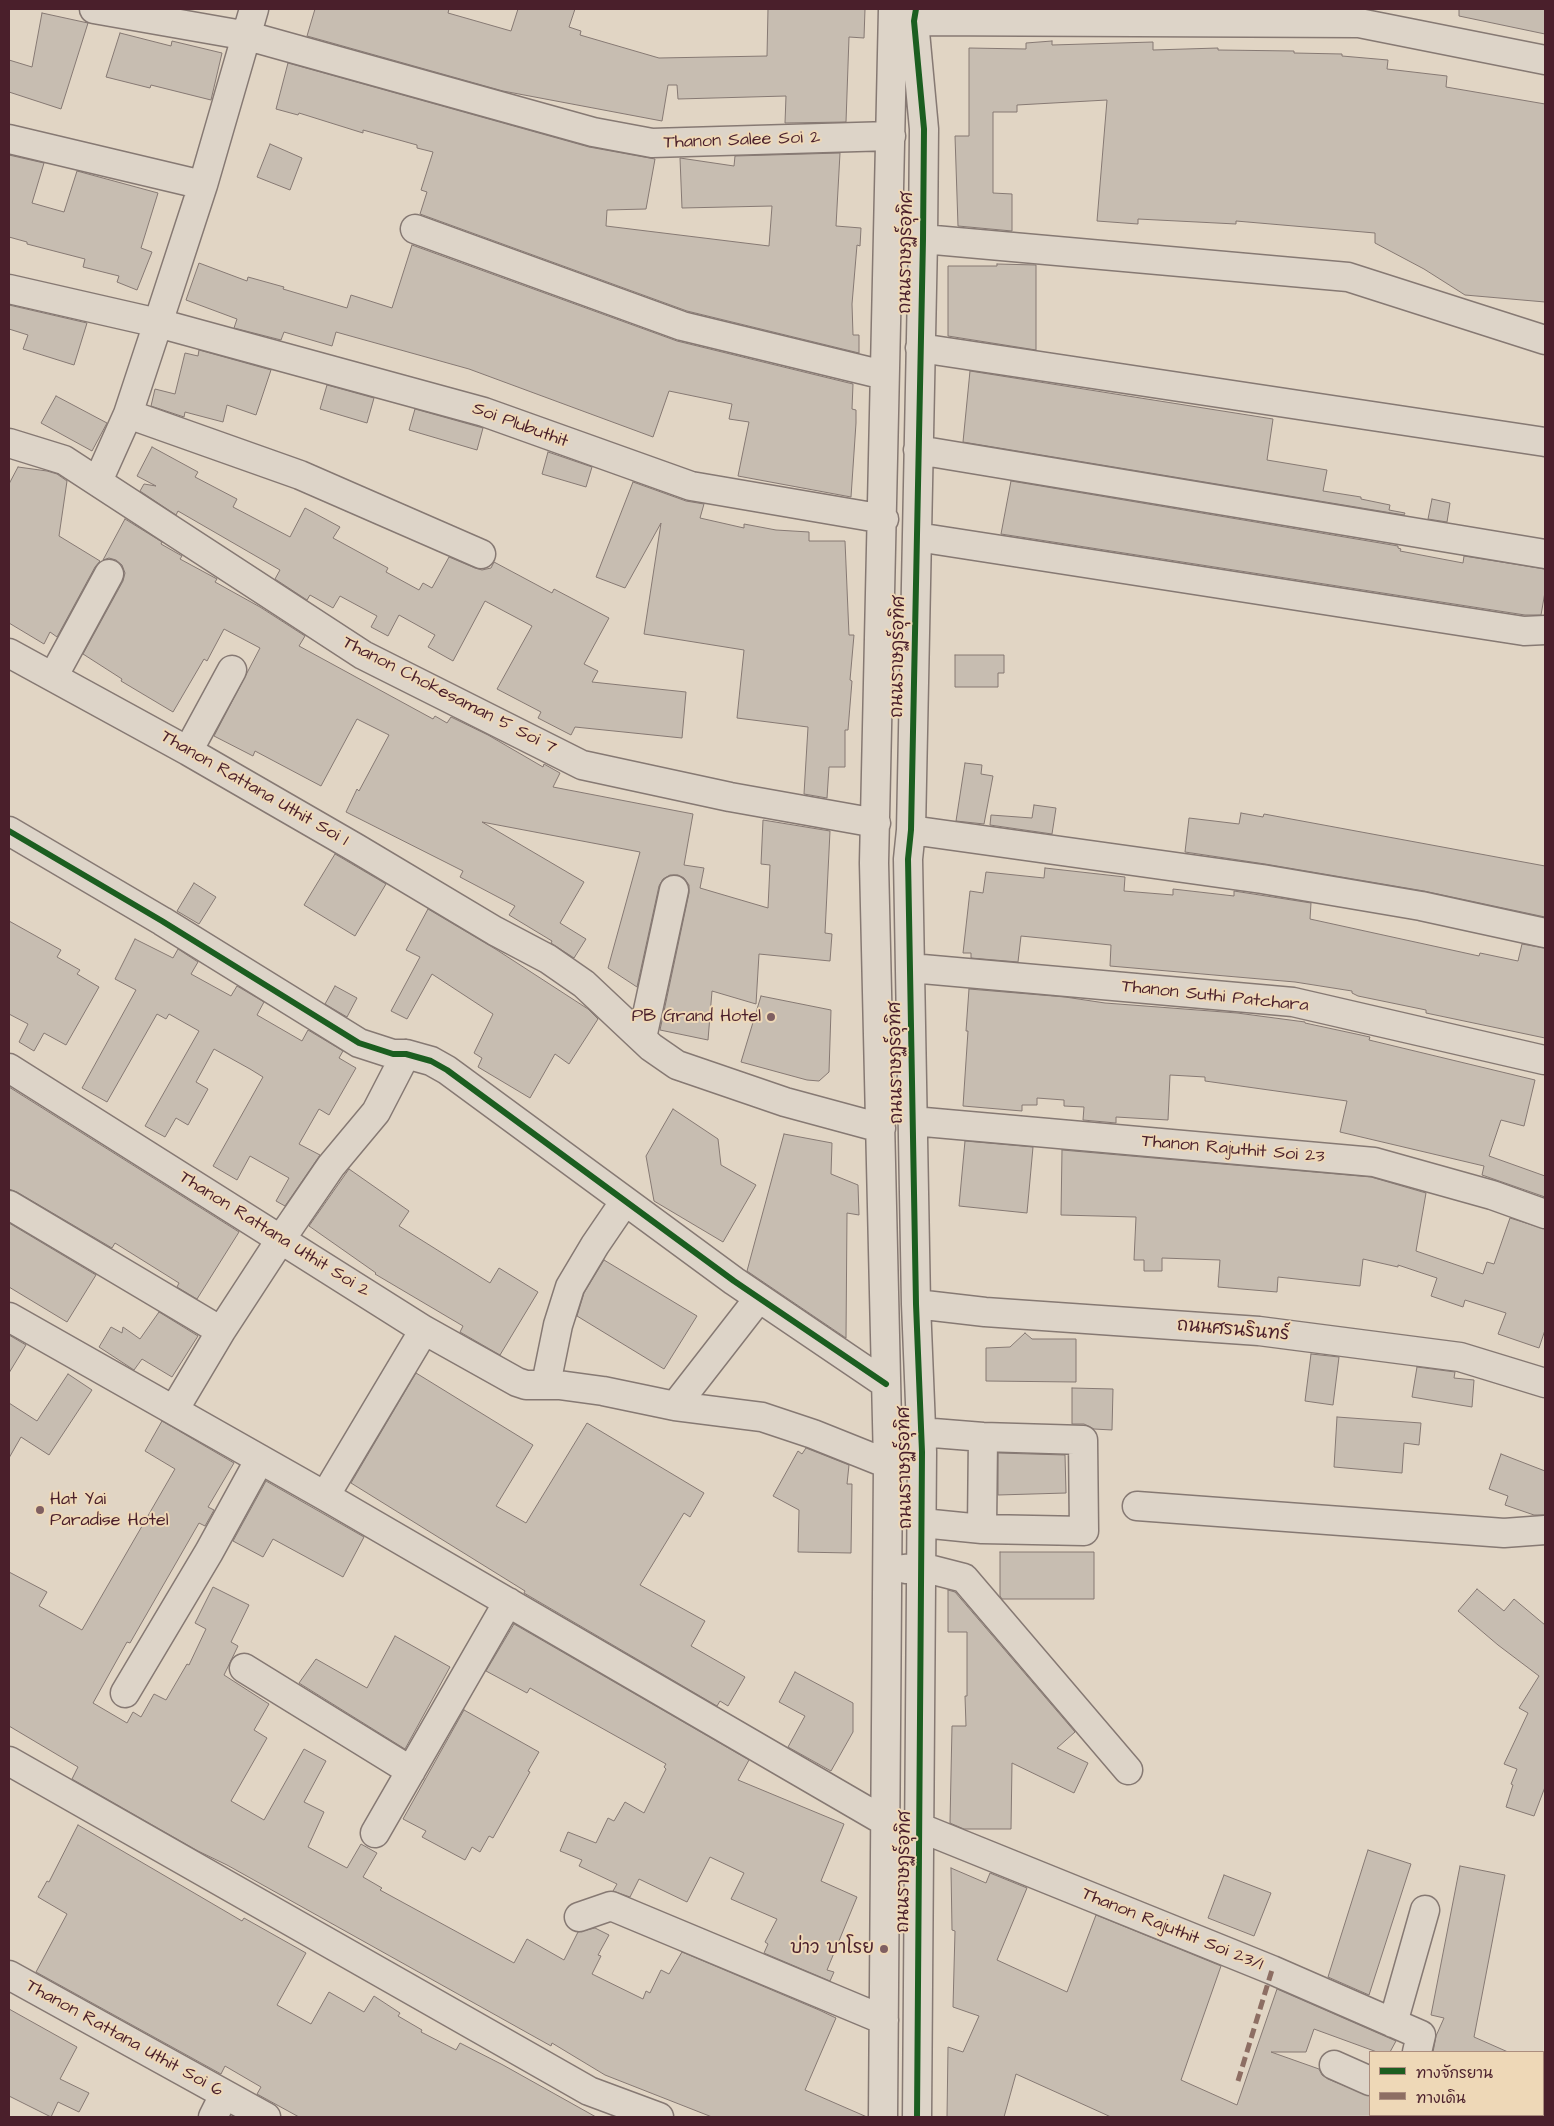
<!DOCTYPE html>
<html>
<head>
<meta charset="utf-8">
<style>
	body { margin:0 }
	#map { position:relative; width:1554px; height:2126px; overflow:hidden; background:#e1d5c4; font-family:"Architects Daughter","Playpen Sans Thai",sans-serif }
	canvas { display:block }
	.frame { position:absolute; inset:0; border:10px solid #4a1f2b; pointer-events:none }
	.legend { position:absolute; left:1369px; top:2051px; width:175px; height:65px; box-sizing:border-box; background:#eed8b7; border:1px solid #ac8e7f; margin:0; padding:6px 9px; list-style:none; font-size:15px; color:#4a1f2b }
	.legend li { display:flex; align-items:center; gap:10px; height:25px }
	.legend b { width:25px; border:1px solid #ac8e7f }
</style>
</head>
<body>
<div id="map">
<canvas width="1554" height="2126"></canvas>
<div class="frame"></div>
<ul class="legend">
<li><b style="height:6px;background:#1b5e20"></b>ทางจักรยาน</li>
<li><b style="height:6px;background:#8d6e63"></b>ทางเดิน</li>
</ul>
</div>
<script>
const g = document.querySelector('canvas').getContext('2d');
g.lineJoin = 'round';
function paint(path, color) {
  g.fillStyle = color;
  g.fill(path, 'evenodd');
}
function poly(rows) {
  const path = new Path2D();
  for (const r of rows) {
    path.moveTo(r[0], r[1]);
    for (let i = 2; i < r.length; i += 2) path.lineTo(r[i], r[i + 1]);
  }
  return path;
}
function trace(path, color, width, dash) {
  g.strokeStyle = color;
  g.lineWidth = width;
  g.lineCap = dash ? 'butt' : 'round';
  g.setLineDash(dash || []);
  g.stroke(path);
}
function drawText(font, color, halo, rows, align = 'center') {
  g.font = font + ' "Architects Daughter","Playpen Sans Thai",sans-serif';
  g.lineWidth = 4;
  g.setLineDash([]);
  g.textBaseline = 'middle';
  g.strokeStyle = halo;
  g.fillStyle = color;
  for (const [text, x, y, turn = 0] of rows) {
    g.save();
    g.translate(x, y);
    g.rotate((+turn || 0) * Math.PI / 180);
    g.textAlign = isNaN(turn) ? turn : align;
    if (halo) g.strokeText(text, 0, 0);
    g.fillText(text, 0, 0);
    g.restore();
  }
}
const building = poly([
	[315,9,449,9,448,13,511,31,518,9,575,9,569,27,581,31,580,35,659,58,767,56,768,9,865,9,864,38,849,37,846,122,785,123,786,96,678,99,677,85,668,85,662,121,503,91,307,36,315,9],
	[1459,9,1545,9,1545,34,1459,16,1459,9],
	[42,13,88,23,61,109,9,92,9,60,32,67,42,13],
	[120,33,171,46,172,41,222,53,211,100,151,85,150,88,106,77,120,33],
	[1052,41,1052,45,1153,42,1153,50,1218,48,1218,50,1294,51,1294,53,1342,54,1342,56,1388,60,1387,69,1447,76,1446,87,1545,104,1545,302,1465,295,1424,269,1375,243,1375,233,1236,221,1236,224,1138,219,1138,224,1097,221,1107,100,1017,105,1017,112,993,112,993,193,1012,194,1012,231,958,226,955,136,969,136,969,48,1026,49,1026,43,1052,41],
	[288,63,589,147,655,159,646,209,607,210,606,226,769,246,772,206,682,208,680,158,734,166,735,156,840,153,836,226,861,228,860,246,857,245,852,304,853,335,859,335,859,353,687,311,420,214,427,192,421,190,433,152,417,148,417,145,363,130,363,133,299,113,298,115,276,109,288,63],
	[270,144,302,158,290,190,257,177,270,144],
	[9,155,44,163,32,203,64,212,77,171,158,193,141,248,152,252,137,290,117,282,119,276,83,267,85,259,27,244,27,242,9,237,9,155],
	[412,245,677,341,853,384,852,409,856,410,856,423,851,497,738,476,749,422,729,419,732,404,669,391,653,437,469,369,336,332,332,346,284,332,281,340,234,328,237,319,186,300,199,263,247,281,248,277,284,287,283,289,347,308,351,295,392,308,412,245],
	[997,264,1036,265,1036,350,948,336,948,266,997,266,997,264],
	[9,305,87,323,74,365,23,349,28,335,9,329,9,305],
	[199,350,271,370,256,415,227,405,223,422,185,412,184,417,151,406,155,389,175,394,185,353,198,356,199,350],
	[970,371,1273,419,1267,460,1327,470,1323,491,1361,497,1361,499,1390,505,1389,510,1405,513,1404,515,963,442,970,371],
	[327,385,374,398,367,423,320,409,327,385],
	[56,396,107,423,92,451,41,423,56,396],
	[415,409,483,428,477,450,409,430,415,409],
	[152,447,198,472,195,477,237,499,233,507,290,537,305,508,340,527,333,538,388,568,386,572,419,590,423,583,432,588,449,557,475,568,482,570,491,568,494,562,552,593,554,589,609,618,584,664,598,671,592,682,686,692,682,738,575,727,571,735,538,718,541,712,497,689,532,626,485,601,453,661,428,647,435,635,399,615,388,636,371,627,377,616,340,596,333,608,310,595,307,600,275,579,280,570,178,511,176,515,140,491,144,484,156,486,137,476,152,447],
	[548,452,592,467,586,487,542,474,548,452],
	[18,467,47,471,57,474,67,481,59,536,100,561,95,567,57,637,50,632,44,644,9,623,9,484,18,467],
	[1011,481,1398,546,1398,548,1401,549,1400,551,1463,563,1464,556,1545,569,1545,592,1541,615,1525,615,1001,534,1011,481],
	[633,482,686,501,704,504,700,518,744,528,744,524,776,530,809,532,809,541,845,541,849,635,854,635,850,680,852,681,848,730,845,730,845,767,829,767,827,798,804,794,808,727,737,718,744,650,644,634,661,523,625,588,596,577,633,482],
	[1432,499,1450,503,1447,522,1428,519,1432,499],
	[125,519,162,542,161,544,182,556,180,559,217,579,215,582,260,607,305,636,299,646,433,719,435,716,447,723,451,717,488,735,543,767,544,764,560,773,553,787,693,814,684,865,704,868,700,888,768,908,770,865,761,864,763,820,830,831,825,933,832,934,830,961,759,954,756,1004,712,991,708,1040,660,1030,689,893,689,885,684,878,678,875,670,875,663,879,659,886,637,987,608,968,640,852,482,822,584,882,560,923,586,939,574,958,551,943,552,941,509,915,515,906,460,877,463,871,346,812,357,789,359,791,389,735,357,719,321,786,255,751,253,756,214,736,260,648,224,629,207,661,204,659,173,712,121,681,122,679,83,654,123,581,125,573,122,565,116,560,109,558,103,560,125,519],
	[955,655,1004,655,1004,673,998,673,998,687,955,687,955,655],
	[965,763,982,765,981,774,993,776,984,824,956,821,965,763],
	[1034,805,1056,808,1052,834,990,825,991,815,1032,818,1034,805],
	[1241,813,1263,817,1264,814,1545,866,1545,917,1424,891,1265,864,1185,852,1189,818,1239,824,1241,813],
	[335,854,386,884,355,936,304,905,335,854],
	[1045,868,1125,877,1124,891,1173,895,1173,889,1234,896,1234,891,1311,903,1310,919,1479,956,1480,953,1518,961,1522,944,1545,948,1545,1038,1426,1013,1426,1010,1358,996,1352,993,1352,991,1295,982,1110,966,1111,945,1021,936,1018,962,971,958,971,953,963,953,970,891,983,893,986,872,1044,878,1045,868],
	[194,883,216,897,199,924,177,911,194,883],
	[428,909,497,950,588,1009,598,1019,569,1064,555,1054,530,1098,478,1067,482,1058,474,1053,493,1014,432,974,407,1019,391,1011,420,957,406,950,428,909],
	[9,921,61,950,57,957,80,970,77,974,99,987,66,1045,44,1033,34,1051,19,1042,28,1024,9,1014,9,921],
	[135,939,173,958,178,949,198,962,191,974,231,996,237,986,264,1002,257,1015,302,1041,308,1030,343,1051,339,1058,356,1068,329,1115,319,1109,299,1144,320,1155,285,1206,276,1201,289,1178,250,1156,237,1180,213,1166,263,1077,250,1069,214,1049,196,1082,208,1089,188,1125,176,1118,165,1137,145,1126,199,1031,169,1014,166,1019,157,1014,107,1102,82,1088,136,990,115,979,135,939],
	[335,986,357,998,347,1017,325,1004,335,986],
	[969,989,1065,997,1105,1003,1237,1013,1305,1022,1305,1023,1370,1037,1369,1040,1535,1080,1524,1126,1501,1120,1489,1156,1545,1176,1545,1197,1482,1175,1484,1166,1340,1132,1347,1101,1205,1081,1205,1077,1170,1075,1168,1120,1116,1117,1116,1123,1083,1120,1084,1107,1064,1106,1064,1100,1037,1098,1037,1105,1022,1105,1022,1111,963,1106,968,1031,966,1031,969,989],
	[761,996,831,1010,829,1072,819,1081,807,1080,741,1062,761,996],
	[9,1087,239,1232,197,1299,177,1287,179,1283,115,1243,112,1248,17,1192,9,1189,9,1087],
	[673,1109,718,1139,721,1165,756,1185,723,1242,654,1201,646,1156,673,1109],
	[784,1134,832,1143,831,1174,858,1185,859,1215,847,1213,846,1338,747,1271,784,1134],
	[965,1141,1033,1147,1027,1213,959,1206,965,1141],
	[1062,1150,1371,1177,1426,1193,1416,1251,1483,1274,1487,1262,1494,1264,1510,1218,1545,1229,1545,1330,1539,1348,1498,1334,1506,1313,1465,1300,1463,1307,1431,1296,1437,1278,1398,1265,1398,1267,1363,1259,1360,1286,1278,1277,1277,1292,1218,1287,1220,1260,1162,1258,1162,1271,1144,1271,1144,1260,1134,1260,1136,1217,1061,1215,1062,1150],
	[349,1169,409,1211,399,1226,490,1283,499,1268,538,1292,500,1355,460,1332,463,1326,375,1274,376,1273,309,1226,349,1169],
	[9,1223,96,1275,67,1322,9,1287,9,1223],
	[604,1260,697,1316,664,1369,577,1316,584,1293,604,1260],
	[159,1312,198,1336,172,1377,142,1359,134,1370,99,1347,111,1327,122,1333,123,1327,140,1339,159,1312],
	[1025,1333,1032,1339,1076,1339,1076,1382,986,1381,986,1348,1010,1347,1025,1333],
	[9,1335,26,1345,9,1373,9,1335],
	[1311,1354,1339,1357,1333,1405,1305,1401,1311,1354],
	[1417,1367,1455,1372,1454,1378,1474,1380,1472,1407,1412,1397,1417,1367],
	[416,1373,533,1445,496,1506,526,1523,587,1423,704,1493,690,1517,684,1513,640,1585,705,1621,691,1646,745,1677,728,1706,720,1701,717,1706,524,1593,525,1591,351,1483,416,1373],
	[68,1374,92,1390,49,1455,21,1437,9,1458,9,1403,37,1421,68,1374],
	[1072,1388,1113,1389,1112,1430,1094,1429,1084,1424,1072,1424,1072,1388],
	[1337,1417,1421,1423,1419,1445,1404,1443,1402,1473,1334,1467,1337,1417],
	[162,1421,234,1463,208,1507,214,1510,205,1526,199,1523,130,1643,127,1642,93,1703,127,1723,133,1712,141,1717,154,1694,166,1700,187,1664,189,1665,206,1629,195,1623,213,1587,249,1605,231,1642,238,1646,224,1675,269,1704,254,1730,267,1738,231,1801,264,1820,304,1749,326,1761,304,1802,324,1812,308,1847,347,1868,361,1844,377,1853,363,1877,382,1888,380,1890,514,1963,527,1939,564,1960,578,1932,595,1928,609,1935,598,1955,601,1956,592,1974,643,1999,646,1991,650,1993,661,1970,669,1974,682,1952,819,2010,836,2018,805,2090,867,2117,712,2117,605,2075,552,2043,551,2046,227,1865,198,1851,72,1779,78,1767,9,1726,9,1572,47,1592,39,1606,82,1630,175,1469,145,1451,162,1421],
	[806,1448,849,1465,847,1484,852,1484,851,1553,798,1552,799,1510,773,1496,798,1451,802,1454,806,1448],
	[998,1453,1065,1455,1066,1493,998,1495,998,1453],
	[1501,1454,1545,1471,1545,1515,1534,1515,1505,1505,1508,1496,1489,1489,1501,1454],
	[266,1481,364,1537,343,1577,273,1539,263,1557,233,1541,266,1481],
	[1000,1552,1094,1552,1094,1599,1002,1599,1000,1596,1000,1552],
	[1477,1589,1504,1611,1514,1599,1545,1625,1545,1787,1534,1816,1506,1807,1513,1785,1511,1784,1517,1769,1504,1764,1528,1713,1519,1708,1539,1676,1498,1645,1458,1611,1477,1589],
	[948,1590,955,1592,1075,1732,1057,1748,1088,1763,1074,1793,1012,1763,1011,1829,964,1829,950,1823,952,1726,966,1726,965,1696,967,1696,967,1632,948,1632,948,1590],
	[514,1624,749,1760,738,1780,844,1824,821,1881,857,1897,827,1970,834,1972,830,1981,764,1953,768,1944,765,1942,777,1919,731,1899,744,1873,710,1857,687,1902,639,1879,630,1897,613,1891,617,1884,579,1866,582,1860,560,1851,568,1832,596,1843,608,1818,614,1821,625,1802,644,1813,666,1769,664,1767,666,1764,530,1688,527,1693,486,1671,514,1624],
	[395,1636,450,1667,405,1749,299,1683,316,1659,367,1688,395,1636],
	[795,1672,853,1703,853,1732,831,1771,788,1747,805,1716,779,1702,795,1672],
	[464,1710,539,1752,528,1771,530,1772,493,1838,489,1836,480,1852,472,1847,465,1860,422,1837,426,1831,403,1819,464,1710],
	[78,1825,242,1921,244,1918,306,1953,277,2005,311,2024,329,1992,364,2012,374,1996,400,2013,398,2016,422,2030,421,2032,456,2050,460,2043,503,2065,596,2117,299,2117,257,2094,261,2087,225,2066,221,2074,36,1972,67,1914,38,1897,47,1881,49,1882,78,1825],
	[1368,1850,1411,1864,1369,1995,1328,1977,1368,1850],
	[1460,1866,1505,1875,1474,2037,1508,2052,1433,2052,1436,2036,1444,2018,1431,2015,1460,1866],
	[951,1868,986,1883,990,1873,1027,1888,997,1960,1067,1992,1096,1915,1221,1966,1181,2080,1237,2105,1277,1989,1396,2041,1390,2052,1377,2052,1314,2029,1306,2052,1271,2052,1319,2069,1322,2075,1328,2079,1370,2096,1370,2117,1111,2117,1016,2074,1004,2117,947,2117,948,2047,963,2052,979,2016,953,2007,955,1931,952,1930,951,1868],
	[1224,1875,1271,1893,1254,1936,1208,1918,1224,1875],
	[9,2009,77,2047,60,2079,89,2093,79,2112,58,2102,51,2117,9,2096,9,2009]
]);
paint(building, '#c7bdb1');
trace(building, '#867973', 1);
const minor = poly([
	[94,9,248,36,593,132,652,143,891,136],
	[916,9,914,21,924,129,923,239,911,830,908,859,916,1304,922,1452,917,2117],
	[914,21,1359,23,1545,60],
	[9,139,203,185],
	[415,229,682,326,884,375],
	[923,239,1348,277,1545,340],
	[9,289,158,323,484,412,691,486,884,519],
	[920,348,1545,442],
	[128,414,300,475,481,554],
	[9,443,64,460,363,655,582,765,730,797,876,823],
	[918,450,1545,554],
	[98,481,128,414,158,323,203,185,254,9],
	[917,537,1524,631,1545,630],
	[9,653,188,751,356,848,495,931,548,959,584,984,651,1047,677,1065,785,1102,881,1128],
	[53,677,109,574],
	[188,751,232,670],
	[911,830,1262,879,1421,906,1545,933],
	[9,831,162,921,359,1043,393,1054,406,1054,431,1061,447,1070,734,1281,886,1384],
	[911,968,1293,1002,1544,1060],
	[642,1038,674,890],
	[9,1068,424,1330,517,1382,526,1385,559,1385,603,1391,675,1406,762,1417,813,1434,888,1464],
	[913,1121,1374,1162,1492,1195,1545,1214],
	[9,1205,221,1331],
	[916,1304,985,1312,1259,1331,1460,1357,1545,1383],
	[9,1317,325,1496,886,1822],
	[546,1384,558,1325,570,1287,595,1245,625,1201],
	[675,1406,759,1298],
	[174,1410,221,1331,281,1239,331,1166,376,1112,406,1054],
	[921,1432,983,1437,1083,1440,1084,1531,982,1529,922,1523],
	[325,1496,424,1330],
	[1137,1506,1504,1533,1545,1530],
	[982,1529,983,1437],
	[905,1569,921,1567,964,1578,1128,1770],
	[244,1668,411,1771],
	[125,1693,209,1552,260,1459],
	[9,1761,589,2091,659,2117],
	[921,1828,1272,1970,1421,2035,1417,2052],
	[375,1833,508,1602],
	[579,1917,611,1906,884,2020],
	[9,1975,266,2117],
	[1393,2023,1425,1910],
	[1334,2065,1370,2081],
	[1444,2115,1449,2117],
	[213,2117,224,2095],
	[883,2117,888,1464,874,863,893,9]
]);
trace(minor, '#867973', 31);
trace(minor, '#ddd4c8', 28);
trace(poly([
	[1238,2081,1272,1970]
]), '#8d6e63', 5, [10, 5]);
trace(poly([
	[916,9,914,21,924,129,923,239,911,830,908,859,916,1304,922,1452,917,2117],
	[9,831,162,921,359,1043,393,1054,406,1054,431,1061,447,1070,734,1281,886,1384]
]), '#1b5e20', 6);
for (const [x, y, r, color] of [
	[771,1017,5,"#7f5f61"],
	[40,1510,5,"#7f5f61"],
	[884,1949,5,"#7f5f61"]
]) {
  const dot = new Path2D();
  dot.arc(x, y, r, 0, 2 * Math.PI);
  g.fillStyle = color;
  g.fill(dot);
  trace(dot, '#eed8b7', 2);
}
drawText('18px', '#4a1f2b', '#eed8b7', [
	["Thanon Salee Soi 2",742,141,-2],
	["ถนนราษฏร์อุทิศ",907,253,-89],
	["Soi Plubuthit",520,426,20],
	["ถนนราษฏร์อุทิศ",899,657,-89],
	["Thanon Chokesaman 5 Soi 7",449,696,27],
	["Thanon Rattana Uthit Soi 1",254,789,30],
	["Thanon Suthi Patchara",1215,997,6],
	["ถนนราษฏร์อุทิศ",897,1063,-91],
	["Thanon Rajuthit Soi 23",1233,1150,5],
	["Thanon Rattana Uthit Soi 2",274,1235,32],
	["ถนนศรนรินทร์",1233,1331,5],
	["ถนนราษฏร์อุทิศ",906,1468,-91],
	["ถนนราษฏร์อุทิศ",905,1872,-89],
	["Thanon Rajuthit Soi 23/1",1172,1930,22],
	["Thanon Rattana Uthit Soi 6",124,2039,29]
]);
drawText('18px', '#4a1f2b', '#eed8b7', [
	["PB Grand Hotel",761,1017],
	["Hat Yai",50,1500,"left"],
	["Paradise Hotel",50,1521,"left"],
	["บ่าว บาโรย",874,1949]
], 'right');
</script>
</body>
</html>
